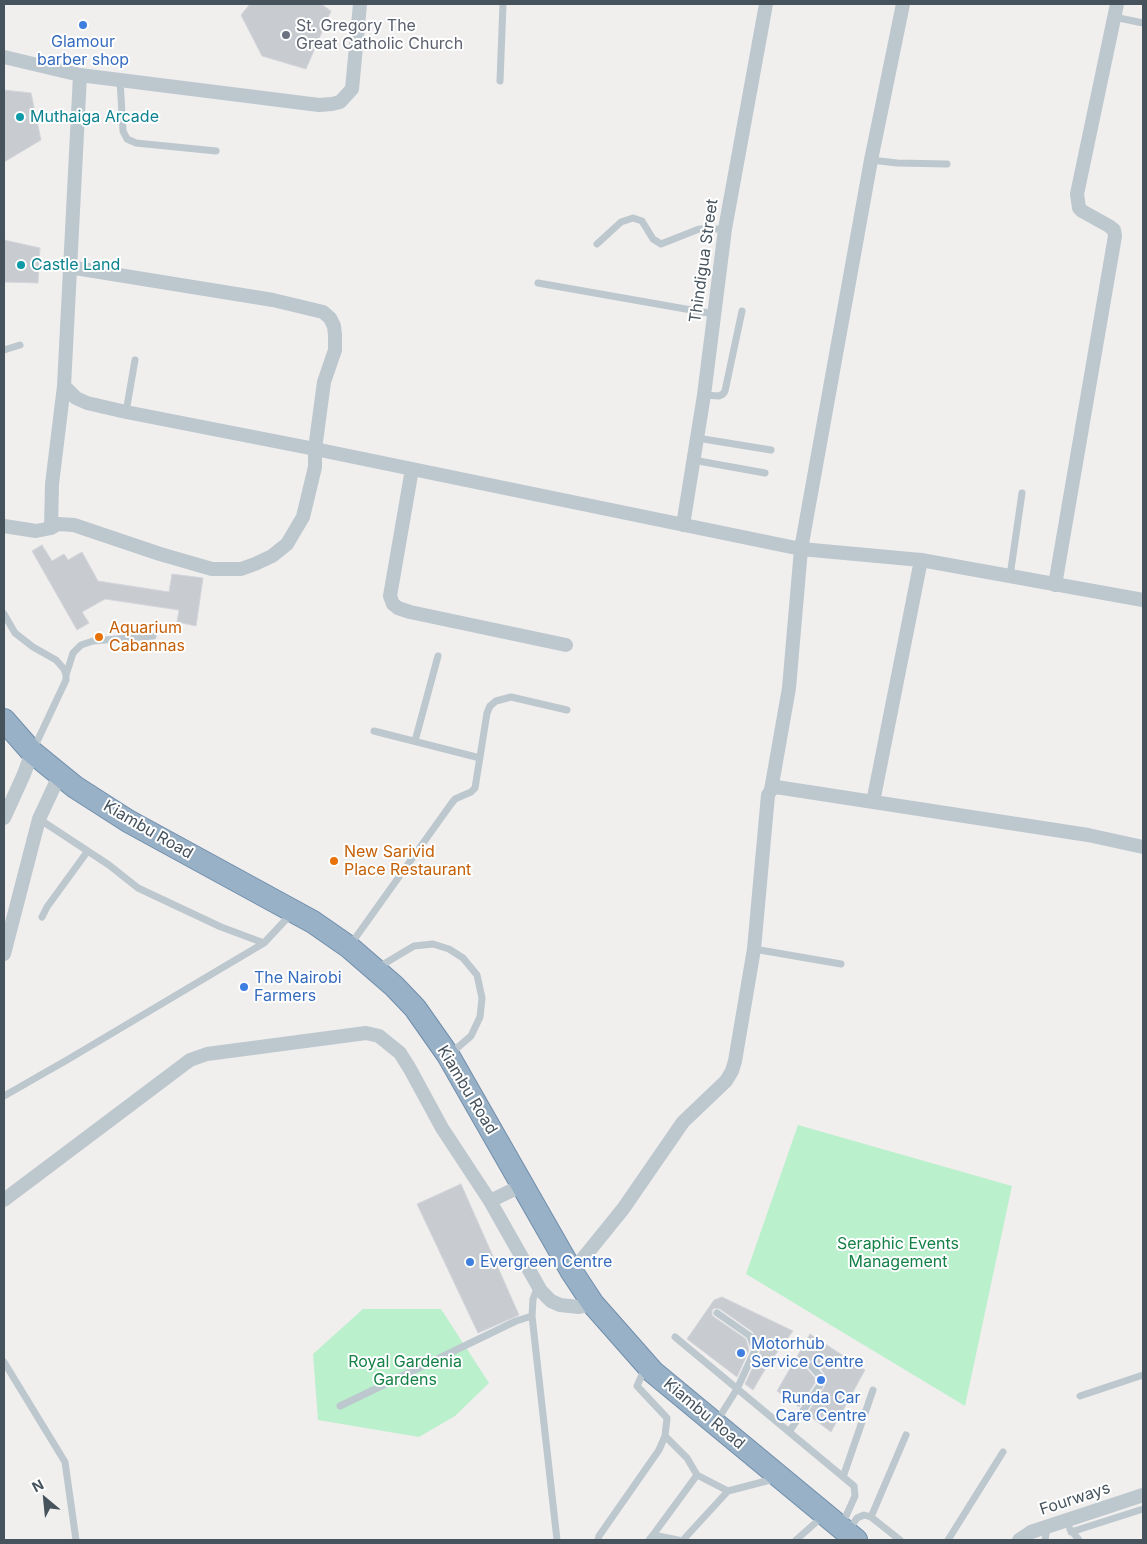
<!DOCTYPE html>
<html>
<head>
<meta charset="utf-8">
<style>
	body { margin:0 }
	#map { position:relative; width:1147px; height:1544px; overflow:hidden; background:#f1eeee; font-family:Inter,sans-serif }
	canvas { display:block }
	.frame { position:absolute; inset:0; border:5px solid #46535d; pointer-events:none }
	.north { position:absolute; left:20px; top:1474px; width:50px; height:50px; -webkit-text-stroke:4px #fff; paint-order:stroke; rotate:332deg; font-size:14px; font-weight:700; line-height:20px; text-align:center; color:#46535d }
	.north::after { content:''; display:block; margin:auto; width:18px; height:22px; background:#46535d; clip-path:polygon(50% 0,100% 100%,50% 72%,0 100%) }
</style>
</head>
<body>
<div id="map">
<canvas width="1147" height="1544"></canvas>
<div class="frame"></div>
<div class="north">N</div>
</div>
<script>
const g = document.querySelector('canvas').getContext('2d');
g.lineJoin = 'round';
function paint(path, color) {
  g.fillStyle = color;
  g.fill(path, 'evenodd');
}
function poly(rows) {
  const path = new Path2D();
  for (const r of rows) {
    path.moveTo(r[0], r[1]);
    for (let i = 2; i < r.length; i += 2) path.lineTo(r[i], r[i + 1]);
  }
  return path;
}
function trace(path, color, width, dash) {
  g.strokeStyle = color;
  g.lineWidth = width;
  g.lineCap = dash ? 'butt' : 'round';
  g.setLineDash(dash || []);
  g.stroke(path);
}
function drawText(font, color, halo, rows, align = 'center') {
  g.font = font + ' Inter,sans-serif';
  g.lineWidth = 4;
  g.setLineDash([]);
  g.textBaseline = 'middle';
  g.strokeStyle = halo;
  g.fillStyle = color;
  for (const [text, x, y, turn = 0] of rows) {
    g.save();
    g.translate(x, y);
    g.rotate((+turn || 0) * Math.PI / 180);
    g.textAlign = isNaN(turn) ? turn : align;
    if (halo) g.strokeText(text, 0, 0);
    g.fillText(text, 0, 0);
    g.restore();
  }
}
paint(poly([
	[798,1125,1012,1186,965,1406,746,1274],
	[363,1309,441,1309,489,1383,455,1416,419,1437,318,1420,313,1354]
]), '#bbf0cd');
const building = poly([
	[250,4,321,4,331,11,306,69,262,56,241,15,250,4],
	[4,90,31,93,41,140,4,162,4,90],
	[4,240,40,248,38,283,4,282,4,240],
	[42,545,52,561,64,554,68,560,82,552,98,581,169,592,172,574,203,578,196,626,177,622,179,610,105,599,82,612,89,623,77,630,32,551,42,545],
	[461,1184,519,1315,478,1333,417,1204,461,1184],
	[722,1297,793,1331,767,1366,753,1390,745,1384,760,1352,753,1332,720,1309,715,1308,712,1310,712,1315,714,1317,746,1339,749,1350,737,1377,687,1339,714,1300,722,1297],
	[810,1334,865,1370,831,1432,807,1414,825,1386,824,1373,815,1362,809,1361,806,1364,807,1369,815,1378,815,1383,799,1407,777,1391,810,1334]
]);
paint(building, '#c8ccd1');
trace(building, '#d2d5da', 1);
const trunk = poly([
	[4,720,32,752,75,787,128,821,313,922,349,947,394,986,415,1008,448,1055,572,1272,593,1304,653,1372,856,1540]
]);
trace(trunk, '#6f8eab', 24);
trace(poly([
	[1114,17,1143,23],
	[120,80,123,131,127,139,136,143,216,151],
	[500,81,503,4],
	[871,160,897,163,947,164],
	[597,244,621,222,633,218,642,221,653,239,661,244,699,229,725,229],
	[538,283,714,314],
	[4,350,20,345],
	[704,395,719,396,723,394,725,391,742,311],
	[126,412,135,360],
	[697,438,771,450],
	[693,460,765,473],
	[1010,576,1022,493],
	[4,614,15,633,33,647,56,660,64,669,66,675,66,680,34,748],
	[66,675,73,653,81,645,93,641,153,636],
	[374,731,480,758],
	[415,741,438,656],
	[39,819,109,865,138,888,221,927,264,943],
	[42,917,47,907,87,852],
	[351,944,451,804,455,799,471,792,475,788,487,713,490,706,496,701,511,697,567,710],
	[754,949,841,964],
	[377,968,414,946,433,944,449,949,463,958,477,975,482,998,480,1017,471,1036,450,1054],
	[4,1096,67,1060,264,943,292,913],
	[538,1286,533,1299,532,1316,557,1540],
	[717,1313,750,1336,755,1350,737,1389,717,1421],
	[675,1337,854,1486,855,1496,842,1525],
	[4,1362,65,1462,76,1540],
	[1080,1396,1143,1375],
	[340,1406,516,1321,532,1316],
	[789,1432,820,1385,820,1376,811,1366],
	[697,1475,728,1491],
	[843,1477,873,1390],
	[871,1517,906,1435],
	[1070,1529,1079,1540],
	[848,1531,857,1518,864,1515,871,1517,900,1540],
	[1071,1532,1143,1509],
	[653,1535,697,1475,687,1458,665,1436],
	[598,1540,599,1536,659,1450,665,1436,667,1418,637,1386,645,1368],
	[649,1540,653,1535,678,1540],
	[683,1540,728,1491,774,1479],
	[796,1540,822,1517],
	[948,1540,1003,1452],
	[1045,1540,1047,1528]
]), '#bcc7ce', 7);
trace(poly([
	[4,57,80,75,319,105,332,104,340,102,352,89,360,4],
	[80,75,64,386,76,398,87,403,126,412,315,449,801,549,921,560,1143,600],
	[412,469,390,596,393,604,398,608,410,612,566,645],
	[683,525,704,395,725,229,766,4],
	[4,526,36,531,51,528,58,524,74,525,160,554,212,569,241,569,255,564,272,556,287,544,303,517,315,467,315,449,324,382,335,350,335,335,334,326,330,318,323,312,273,300,69,267],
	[51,528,52,484,64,386],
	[1055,585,1115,236,1114,230,1109,226,1082,211,1079,208,1077,194,1117,4],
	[771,790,789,688,801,549,871,160,903,4],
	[873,802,921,560],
	[4,818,24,774,32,752],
	[4,954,39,819,60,774],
	[4,1200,190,1060,207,1054,366,1033,379,1036,400,1053,410,1069,442,1128,490,1201,541,1291,551,1301,560,1305,579,1307,593,1304],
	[490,1201,523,1185],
	[572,1272,623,1209,683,1122,726,1081,732,1071,735,1061,754,949,768,795,771,790,776,787,1088,835,1143,847],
	[1019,1540,1031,1532,1143,1495]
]), '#bcc7ce', 14);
trace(trunk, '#98b1c6', 22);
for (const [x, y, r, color] of [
	[83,25,5,"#3f7fe0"],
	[286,35,5,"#6b7280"],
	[20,117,5,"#0f9aa8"],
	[21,265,5,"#0f9aa8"],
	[99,637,5,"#e8710a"],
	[334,861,5,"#e8710a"],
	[244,987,5,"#3f7fe0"],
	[470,1262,5,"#3f7fe0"],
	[741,1353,5,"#3f7fe0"],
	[821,1380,5,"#3f7fe0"]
]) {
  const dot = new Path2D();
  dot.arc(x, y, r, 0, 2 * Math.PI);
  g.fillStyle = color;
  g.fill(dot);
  trace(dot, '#fff', 2);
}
drawText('16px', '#5b616d', '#fff', [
	["St. Gregory The",296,26],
	["Great Catholic Church",296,44]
], 'left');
drawText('16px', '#366cbe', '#fff', [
	["Glamour",83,42,"center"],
	["barber shop",83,60,"center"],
	["The Nairobi",254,978],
	["Farmers",254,996],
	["Evergreen Centre",480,1262],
	["Motorhub",751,1344],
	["Service Centre",751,1362],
	["Runda Car",821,1398,"center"],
	["Care Centre",821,1416,"center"]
], 'left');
drawText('16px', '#0d838f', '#fff', [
	["Muthaiga Arcade",30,117],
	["Castle Land",31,265]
], 'left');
drawText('16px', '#46535d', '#fff', [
	["Thindigua Street",704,261,-82],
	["Kiambu Road",148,830,30],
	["Kiambu Road",467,1090,59],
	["Kiambu Road",704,1414,40],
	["Fourways",1075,1499,-18]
]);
drawText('16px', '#c56008', '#fff', [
	["Aquarium",109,628],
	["Cabannas",109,646],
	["New Sarivid",344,852],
	["Place Restaurant",344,870]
], 'left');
drawText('16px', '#148146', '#fff', [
	["Seraphic Events",898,1244],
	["Management",898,1262],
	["Royal Gardenia",405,1362],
	["Gardens",405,1380]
]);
</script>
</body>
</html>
